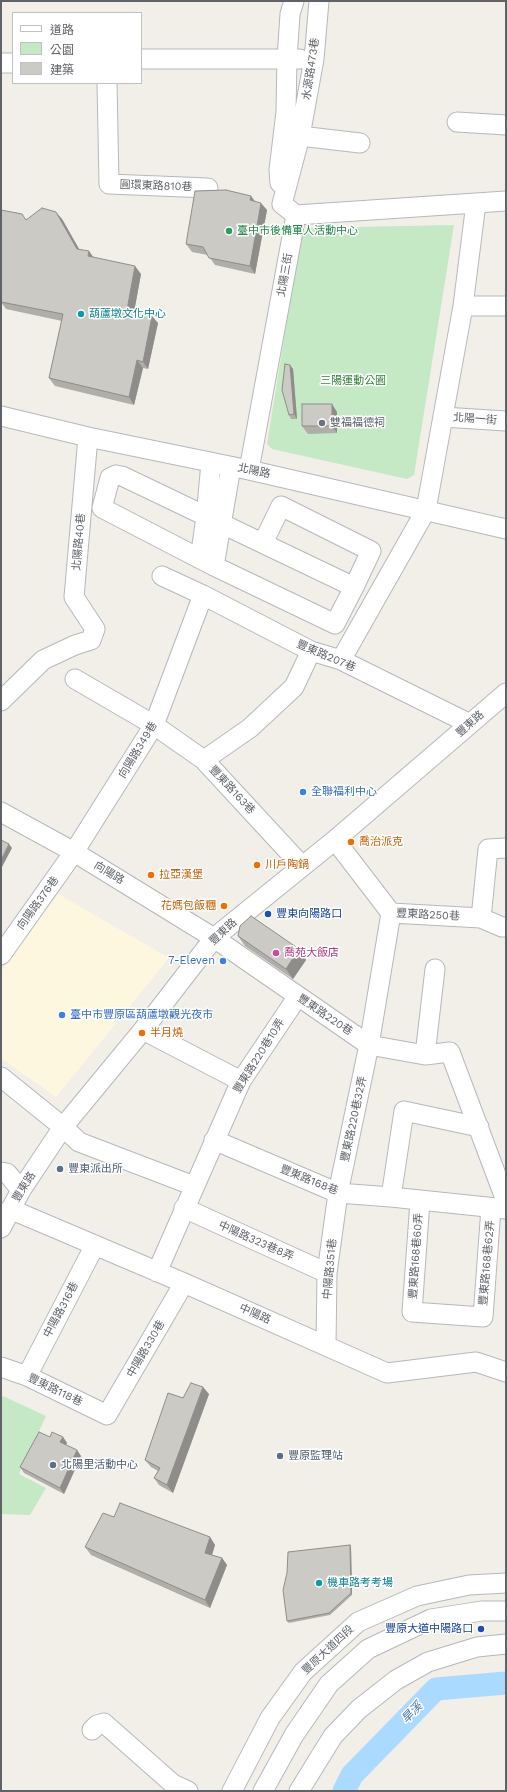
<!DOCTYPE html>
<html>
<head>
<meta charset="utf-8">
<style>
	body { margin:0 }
	#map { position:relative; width:507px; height:1792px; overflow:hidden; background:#f1efe8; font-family:"Work Sans","Noto Sans TC",sans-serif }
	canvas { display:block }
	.frame { position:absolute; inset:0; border:2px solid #5f6368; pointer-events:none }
	.legend { position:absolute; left:12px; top:12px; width:130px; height:72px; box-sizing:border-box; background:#fff; border:1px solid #bfc1c3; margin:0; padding:5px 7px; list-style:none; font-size:12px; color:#5f6368 }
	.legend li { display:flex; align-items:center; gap:8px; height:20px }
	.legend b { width:20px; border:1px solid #bfc1c3 }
</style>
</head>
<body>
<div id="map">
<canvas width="507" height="1792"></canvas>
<div class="frame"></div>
<ul class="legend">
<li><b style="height:5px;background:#fff"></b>道路</li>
<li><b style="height:11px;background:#c5e8c5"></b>公園</li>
<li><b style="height:11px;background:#cccac5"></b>建築</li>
</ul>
</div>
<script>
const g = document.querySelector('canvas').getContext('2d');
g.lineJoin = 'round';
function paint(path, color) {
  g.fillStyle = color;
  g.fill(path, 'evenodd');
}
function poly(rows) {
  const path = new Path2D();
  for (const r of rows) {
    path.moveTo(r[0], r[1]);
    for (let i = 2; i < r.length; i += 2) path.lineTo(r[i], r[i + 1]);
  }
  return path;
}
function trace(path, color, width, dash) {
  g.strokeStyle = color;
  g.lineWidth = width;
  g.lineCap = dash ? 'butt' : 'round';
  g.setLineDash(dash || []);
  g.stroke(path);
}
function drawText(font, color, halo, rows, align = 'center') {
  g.font = font + ' "Work Sans","Noto Sans TC",sans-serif';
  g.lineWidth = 3;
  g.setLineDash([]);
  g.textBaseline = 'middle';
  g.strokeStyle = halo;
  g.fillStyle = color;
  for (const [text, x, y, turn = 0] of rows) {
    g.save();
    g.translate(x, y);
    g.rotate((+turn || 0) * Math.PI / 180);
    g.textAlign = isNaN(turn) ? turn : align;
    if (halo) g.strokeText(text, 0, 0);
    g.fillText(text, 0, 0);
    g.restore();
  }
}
paint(poly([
	[58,894,169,958,56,1097,1,1058,1,971]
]), '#fef7e0');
paint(poly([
	[454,225,414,475,407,479,272,449,267,444,301,234,308,228],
	[3,1396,46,1416,19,1474,46,1488,30,1515,1,1514,1,1400]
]), '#c5e8c5');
trace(poly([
	[344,1791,352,1775,436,1689,506,1683]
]), '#aadaff', 23);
const minor = poly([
	[141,59,300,59],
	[1,63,13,63],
	[107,83,109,184,208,188],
	[457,122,506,125],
	[300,136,360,143],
	[280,183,279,170,286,112,287,59,290,14,294,1],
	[296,215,282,204,300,136,314,59,319,1],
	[463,306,506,306],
	[1,416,88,437,249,470,506,529],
	[443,417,506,421],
	[249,470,296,215,506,201],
	[116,475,122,476,354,587,335,624,214,566,102,508,110,478,116,475],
	[263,543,281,506,371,551,354,587],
	[200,559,206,517,211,463],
	[214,566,231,467],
	[162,576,203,595,311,651,341,660,470,724],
	[341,660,426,510,463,306,476,203],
	[75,679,154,725,204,760,302,866],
	[1,701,43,660,75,645,91,640,95,629,74,597,88,437],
	[204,760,250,728,294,687,311,651],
	[1,812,74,852,214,938,369,1045,425,1055,450,1052,506,1201],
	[335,840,391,913,481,918,502,927,506,927],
	[481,918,488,849,506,848],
	[1,955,74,852,154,725,203,595],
	[143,1030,241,1081],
	[425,1055,435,969],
	[1,1077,63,1127,79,1142,194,1186],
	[214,1140,338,1193,391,1197,506,1209],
	[1,1172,7,1173,21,1190],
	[391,1197,404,1111,479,1127],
	[420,1201,412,1312,483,1317,491,1208],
	[184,1208,327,1273],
	[10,1209,184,1283,387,1373,476,1362,506,1372],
	[1,1228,21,1190,63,1127,143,1030,214,938,335,840,506,693],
	[157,1272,241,1081,298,996],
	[326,1345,327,1273,338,1193,369,1045,391,913],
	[1,1367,27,1376,107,1415,184,1283],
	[27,1376,95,1245],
	[92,1730,97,1725,104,1723,173,1784,188,1791],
	[232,1791,270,1718,303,1672,358,1622,417,1596,469,1585,506,1583],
	[263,1791,294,1735,329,1684,368,1649,431,1619,482,1611,506,1611],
	[299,1791,333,1736,359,1709,396,1680,428,1662,477,1647,506,1644]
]);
trace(minor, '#b5b8bc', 21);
trace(minor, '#fff', 19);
paint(poly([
	[251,196,255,201,267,210,255,274,215,265,208,255,192,252,186,244],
	[62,219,79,249,93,258,141,274,134,312,158,323,148,369,143,368,134,405,55,386,49,378,62,321,6,309,1,302,26,220],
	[290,365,293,369,297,419,291,419,289,415],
	[337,412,337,433,308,434,302,426],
	[238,936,299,949,306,960,293,979,245,946],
	[209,1394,173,1493,159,1485,154,1478,158,1471,151,1467,145,1460,183,1398],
	[50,1437,63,1437,67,1443,66,1445,81,1456,64,1494,24,1473,20,1467],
	[114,1517,210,1537,215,1545,212,1555,222,1558,227,1565,210,1608,91,1555,85,1547],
	[351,1547,352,1595,330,1615,289,1623,287,1621]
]), '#afaea9');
paint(poly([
	[251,196,256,204,250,200],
	[261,203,267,210,255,274,250,266],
	[56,212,62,219,83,256,77,249],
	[89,251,94,258,88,256],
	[135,266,141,274,133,318,127,310],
	[152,316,158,323,148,369,143,362],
	[137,360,143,368,134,405,129,397],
	[290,365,293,369,297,419,294,414],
	[332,404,337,412,337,433,332,426],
	[9,844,12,848,2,867,1,866,1,860],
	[299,949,306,960,293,979,286,969],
	[203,1387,209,1394,173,1493,167,1485],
	[63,1437,67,1443,64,1448,60,1442],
	[77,1450,81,1456,64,1494,60,1488],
	[210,1537,215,1545,210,1561,205,1553],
	[350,1545,351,1547,352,1595,351,1593],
	[222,1558,227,1565,210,1608,205,1600]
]), '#8f8d8a');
const building = poly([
	[226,190,251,196,250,200,261,203,250,266,209,258,203,247,186,244,195,191,226,190],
	[42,208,56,212,77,249,89,251,88,256,135,266,127,310,152,316,143,362,137,360,129,397,49,378,63,314,1,302,1,210,22,214,26,220,42,208],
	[285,364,290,365,294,414,289,415,282,390,285,364],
	[302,404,332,404,332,426,302,426,302,404],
	[1,840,9,844,1,860,1,840],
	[251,916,299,949,286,969,238,936,240,926,251,916],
	[191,1383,203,1387,167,1485,154,1478,160,1468,145,1460,168,1393,183,1398,191,1383],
	[39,1432,50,1437,52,1432,63,1437,60,1442,77,1450,60,1488,20,1467,39,1432],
	[120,1503,210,1537,205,1553,222,1558,205,1600,85,1547,103,1513,114,1517,120,1503],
	[350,1545,351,1593,329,1613,287,1621,283,1590,287,1573,288,1552,350,1545]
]);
paint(building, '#cccac5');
trace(building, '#8f8d8a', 1);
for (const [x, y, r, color] of [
	[229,231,4,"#2e9e5b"],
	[81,314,4,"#0f9aa8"],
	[322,423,4,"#6b7280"],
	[303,792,4,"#3f7fe0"],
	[351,842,4,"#e8710a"],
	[257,865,4,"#e8710a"],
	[151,875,4,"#e8710a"],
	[224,906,4,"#e8710a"],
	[268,914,4,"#1a4fb4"],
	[276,953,4,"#d1479c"],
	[223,961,4,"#3f7fe0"],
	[62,1015,4,"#3f7fe0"],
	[142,1033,4,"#e8710a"],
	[60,1169,4,"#5c6f8a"],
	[280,1456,4,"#5c6f8a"],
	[53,1465,4,"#5c6f8a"],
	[319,1583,4,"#0f9aa8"],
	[481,1629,4,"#1a4fb4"]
]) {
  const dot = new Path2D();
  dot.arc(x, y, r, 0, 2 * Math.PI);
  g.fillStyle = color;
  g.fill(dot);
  trace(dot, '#fff', 1.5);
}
drawText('11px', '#5f6368', '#fff', [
	["水源路473巷",311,69,-82],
	["圓環東路810巷",156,186,2],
	["北陽三街",285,275,-80],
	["北陽一街",475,419,4],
	["北陽路",254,471,12],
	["北陽路40巷",79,542,-85],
	["豐東路207巷",326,656,23],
	["豐東路",470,724,-41],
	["向陽路349巷",138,750,-59],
	["豐東路163巷",232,790,47],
	["向陽路",109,873,31],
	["向陽路376巷",38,903,-54],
	["豐東路250巷",428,915,3],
	["豐東路",223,932,-43],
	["豐東路220巷",325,1015,34],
	["豐東路220巷10弄",259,1056,-58],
	["豐東路220巷32弄",354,1119,-78],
	["豐東路168巷",309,1180,22],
	["豐東路",24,1187,-58],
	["中陽路323巷8弄",256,1241,24],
	["豐東路168巷60弄",416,1256,-86],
	["豐東路168巷62弄",487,1263,-85],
	["中陽路351巷",330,1269,-85],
	["中陽路316巷",61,1310,-62],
	["中陽路",255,1314,24],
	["中陽路330巷",146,1349,-60],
	["豐東路118巷",55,1390,26],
	["豐原大道四段",328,1650,-43]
]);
drawText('11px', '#27864d', '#fff', [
	["臺中市後備軍人活動中心",237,231]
], 'left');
drawText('11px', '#0d838f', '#fff', [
	["葫蘆墩文化中心",89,314],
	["機車路考考場",327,1583]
], 'left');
drawText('11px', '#348238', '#fff', [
	["三陽運動公園",353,381]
]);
drawText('11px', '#5b616d', '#fff', [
	["雙福福德祠",330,423]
], 'left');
drawText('11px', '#366cbe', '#fff', [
	["全聯福利中心",311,792],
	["7-Eleven",215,961,"right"],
	["臺中市豐原區葫蘆墩觀光夜市",70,1015]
], 'left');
drawText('11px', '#c56008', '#fff', [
	["喬治派克",359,842],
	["川戶陶鍋",265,865],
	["拉亞漢堡",159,875],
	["花媽包飯糰",216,906,"right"],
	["半月燒",150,1033]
], 'left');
drawText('11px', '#164399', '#fff', [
	["豐東向陽路口",276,914],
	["豐原大道中陽路口",473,1629,"right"]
], 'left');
drawText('11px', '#b23c85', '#fff', [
	["喬苑大飯店",284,953]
], 'left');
drawText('11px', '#4e5e75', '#fff', [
	["豐東派出所",68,1169],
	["豐原監理站",288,1456],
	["北陽里活動中心",61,1465]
], 'left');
drawText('italic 12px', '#4174aa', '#fff', [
	["旱溪",412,1713,-46]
]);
</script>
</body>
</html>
